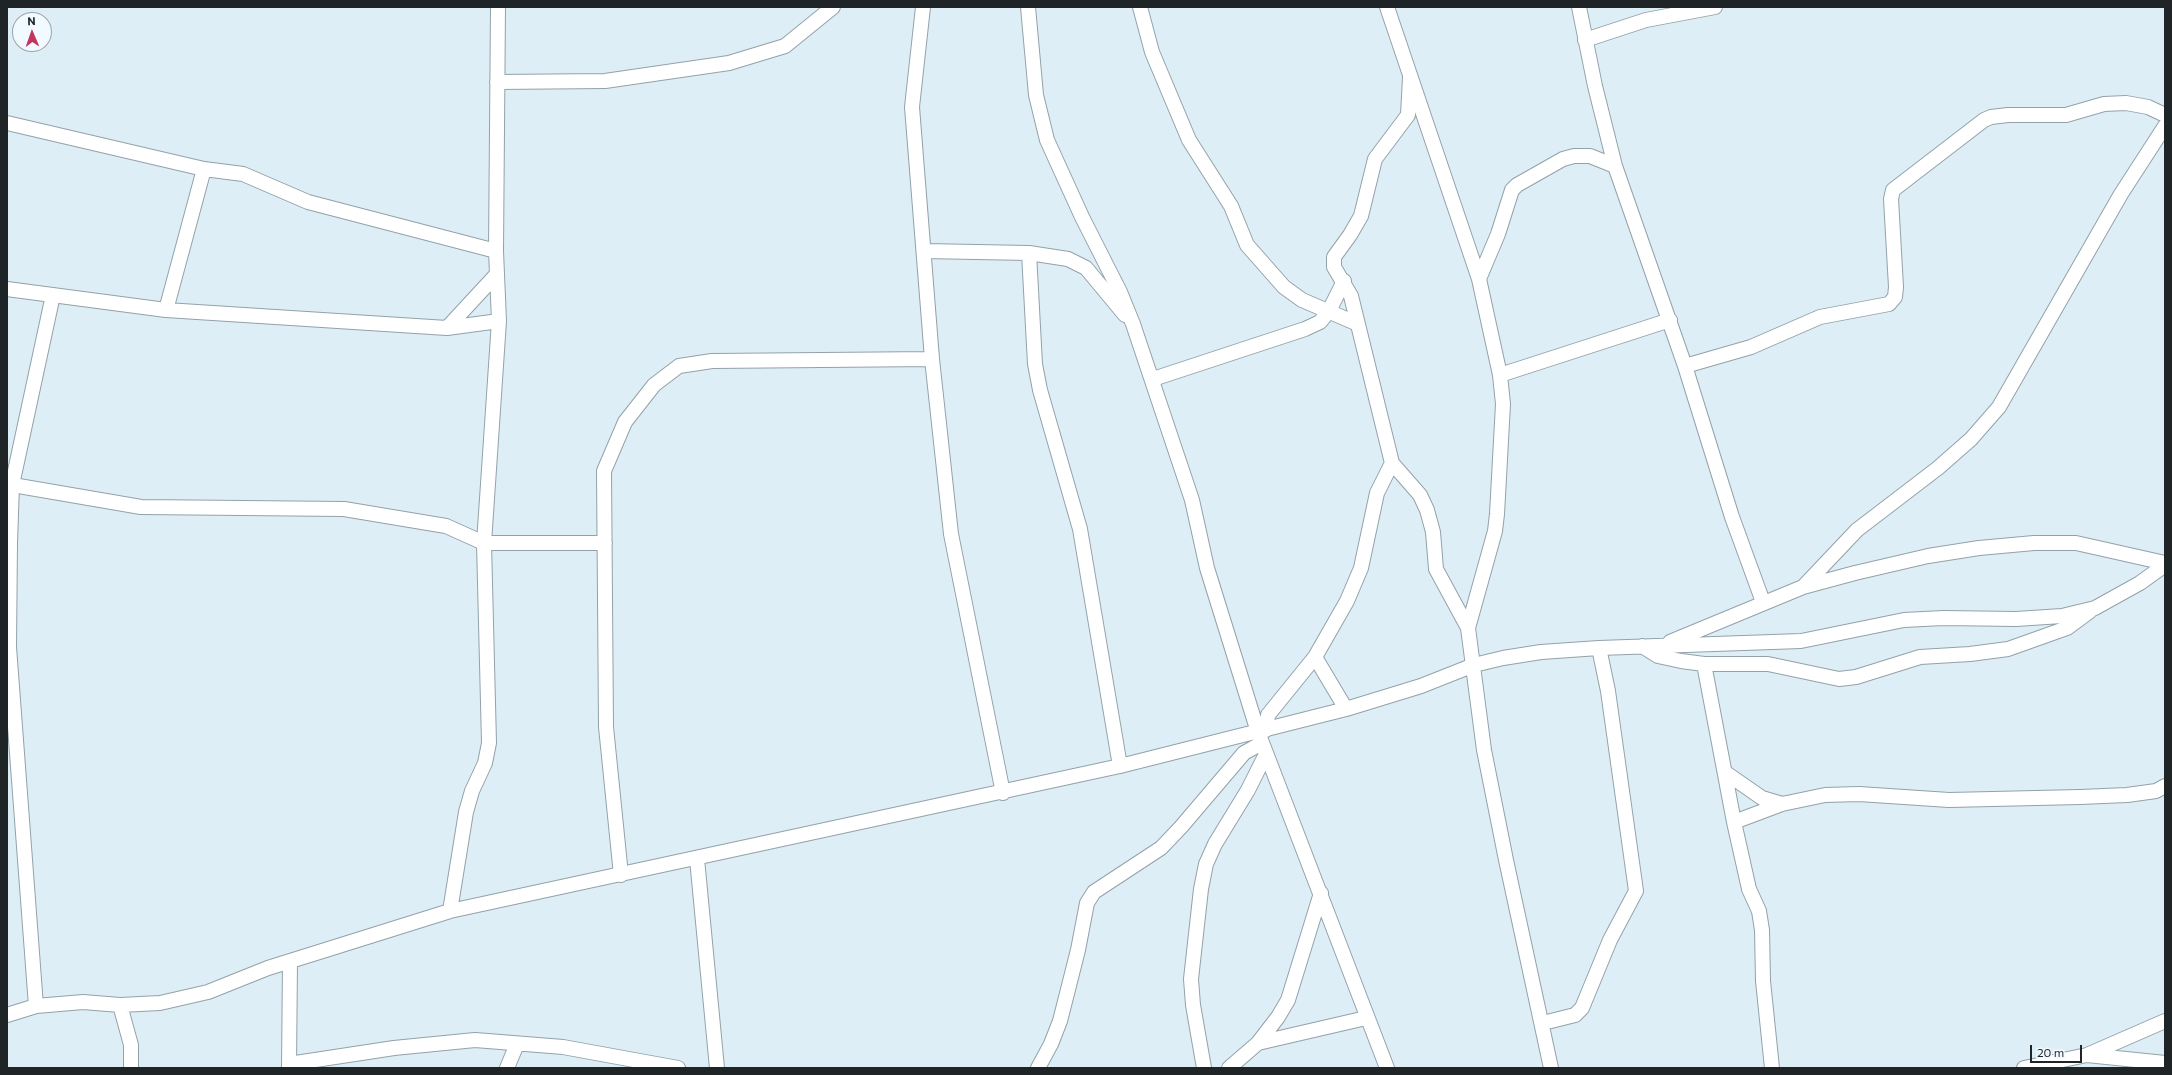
<!DOCTYPE html>
<html>
<head>
<meta charset="utf-8">
<style>
	body { margin:0 }
	#map { position:relative; width:2172px; height:1075px; overflow:hidden; background:#deeef6; font-family:Commissioner,sans-serif }
	canvas { display:block }
	.frame { position:absolute; inset:0; border:8px solid #1f2427; pointer-events:none }
	.north { position:absolute; left:12px; top:12px; width:40px; height:40px; box-sizing:border-box; background:#f0faff; border:1px solid #9ca4a9; border-radius:50%; rotate:358deg; font-size:11px; font-weight:700; line-height:16px; text-align:center; color:#1f2427 }
	.north::after { content:''; display:block; margin:auto; width:14px; height:18px; background:#c3355e; clip-path:polygon(50% 0,100% 100%,50% 72%,0 100%) }
	.scale { position:absolute; left:2030px; top:1045px; width:52px; height:18px; box-sizing:border-box; border:2px solid #1f2427; border-top:0; padding-left:5px; font-size:12px; line-height:14px; white-space:nowrap; color:#1f2427; -webkit-text-stroke:3px #f0faff; paint-order:stroke }
</style>
</head>
<body>
<div id="map">
<canvas width="2172" height="1075"></canvas>
<div class="frame"></div>
<div class="north">N</div>
<div class="scale">20 m</div>
</div>
<script>
const g = document.querySelector('canvas').getContext('2d');
g.lineJoin = 'round';
function poly(rows) {
  const path = new Path2D();
  for (const r of rows) {
    path.moveTo(r[0], r[1]);
    for (let i = 2; i < r.length; i += 2) path.lineTo(r[i], r[i + 1]);
  }
  return path;
}
function trace(path, color, width, dash) {
  g.strokeStyle = color;
  g.lineWidth = width;
  g.lineCap = dash ? 'butt' : 'round';
  g.setLineDash(dash || []);
  g.stroke(path);
}
const minor = poly([
	[923,7,912,107,932,359,951,534,1003,793],
	[1028,7,1036,95,1047,140,1082,217,1120,292,1133,324,1192,500,1207,568,1258,732,1387,1068],
	[1140,7,1152,52,1189,140,1231,206,1247,245,1284,287,1302,300,1358,324],
	[1387,7,1479,279,1500,375,1503,404,1497,514,1495,531,1468,628],
	[1579,7,1595,86,1615,166,1685,366,1732,517,1763,602],
	[1585,40,1646,20,1715,7],
	[1410,77,1408,115,1375,159,1361,216,1350,235,1334,257,1334,267,1351,296,1392,463,1420,495,1427,510,1433,532,1436,569,1468,628,1484,750,1506,860,1551,1068],
	[497,82,605,81,729,63,785,46,833,7],
	[7,123,204,169,243,174,308,202,496,251],
	[924,251,1029,253,1068,259,1086,268,1125,315],
	[1029,253,1035,364,1040,390,1080,529,1120,766],
	[1479,279,1498,234,1512,190,1517,185,1563,159,1574,156,1590,156,1615,166],
	[7,289,166,310,447,328,499,321],
	[166,310,204,169],
	[447,328,497,274],
	[1685,366,1751,347,1820,317,1889,304,1895,297,1896,287,1891,199,1893,190,1984,120,1991,117,2008,115,2066,115,2104,104,2126,103,2148,107,2165,115],
	[1500,375,1670,320],
	[1153,379,1305,329,1320,322,1329,311,1344,281],
	[7,484,141,507,344,509,446,526,484,543,605,543],
	[1803,587,1857,530,1938,468,1971,439,1999,407,2121,194,2165,126],
	[1670,642,1803,587,1855,573,1928,556,1979,548,2034,543,2076,543,2165,563],
	[1642,646,1658,656,1681,661,1704,664,1768,664,1839,679,1856,677,1920,657,1970,654,2008,649,2067,628,2090,611],
	[1315,657,1346,709],
	[1704,664,1734,822,1749,889,1759,911,1762,930,1763,981,1772,1068],
	[1266,730,1268,715,1315,657,1347,601,1361,568,1377,493,1392,463],
	[1726,773,1762,798,1782,804],
	[1734,822,1782,804,1825,795,1859,794,1949,800,2080,797,2127,795,2156,791,2165,786],
	[697,859,717,1068],
	[621,875,606,727,604,471,625,422,654,385,679,366,712,361,932,359],
	[450,911,466,812,472,791,485,763,489,743,484,543,499,321,496,251,498,7],
	[120,1005,131,1045,131,1068],
	[36,1006,9,647,10,543,12,485,53,295],
	[7,1015,36,1006,83,1002,120,1005,160,1003,208,992,268,968,450,911,1120,766,1346,709,1421,686,1474,665,1503,658,1541,652,1599,648,1801,641,1904,620,1943,618,2016,619,2062,616,2095,608,2140,583,2165,565],
	[1543,1023,1575,1015,1582,1008,1610,940,1636,891,1608,691,1599,648],
	[1258,1043,1366,1018],
	[2087,1055,2165,1063],
	[289,1064,394,1048,475,1040,563,1047,678,1068],
	[289,1068,290,962],
	[507,1068,517,1044],
	[1038,1068,1051,1044,1060,1021,1078,950,1087,903,1094,892,1161,848,1181,827,1244,753,1262,743],
	[1204,1068,1193,1005,1191,979,1201,889,1206,864,1215,844,1248,790,1266,754],
	[1229,1068,1258,1043,1278,1017,1288,1000,1321,893],
	[2024,1068,2087,1055,2165,1021]
]);
trace(minor, '#93a2a9', 16);
trace(minor, '#fff', 14);
</script>
</body>
</html>
